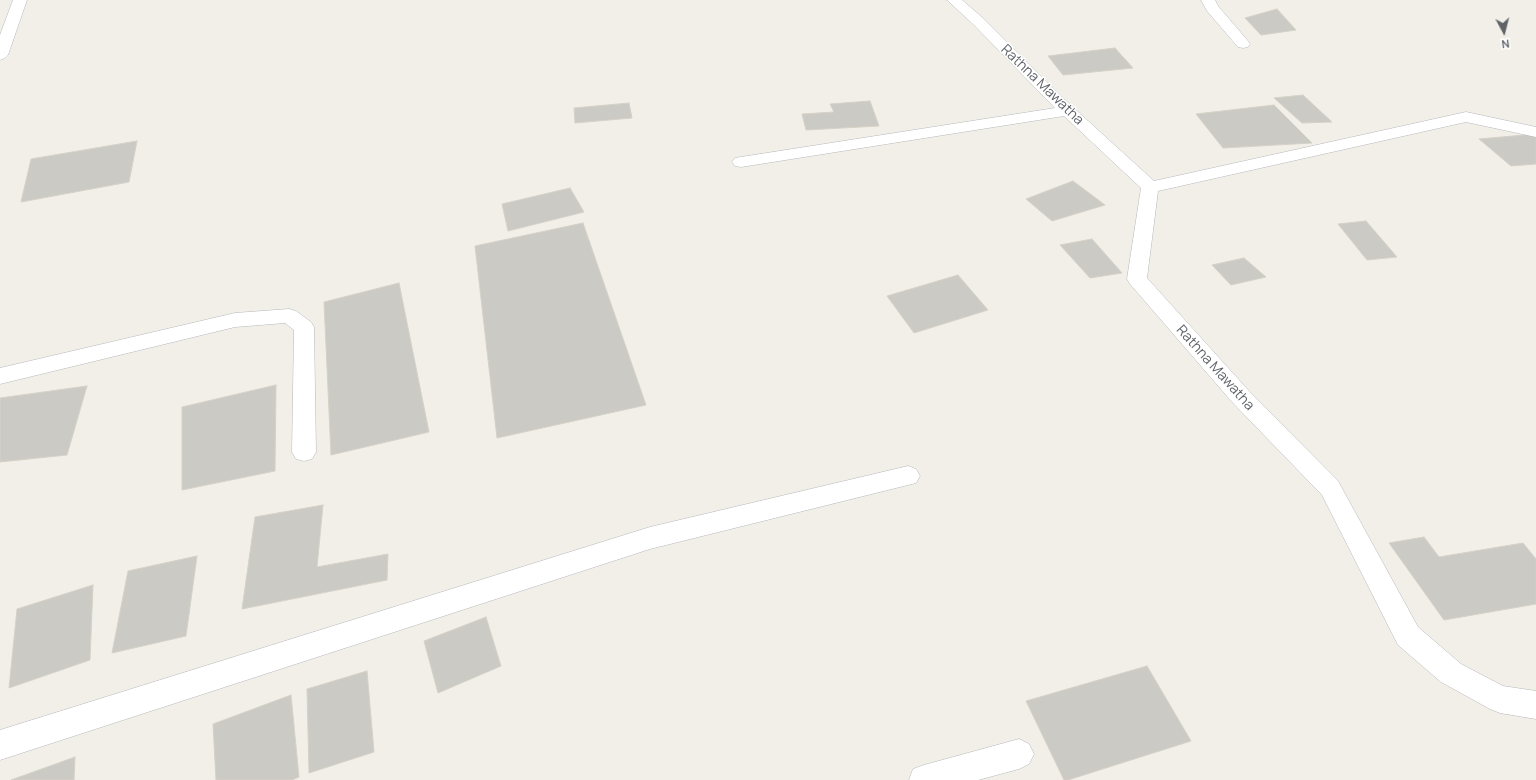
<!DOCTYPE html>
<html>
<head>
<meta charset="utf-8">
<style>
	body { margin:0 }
	#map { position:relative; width:1536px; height:780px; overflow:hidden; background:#f1efe8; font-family:Manrope,sans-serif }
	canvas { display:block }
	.north { position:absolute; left:1484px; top:12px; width:40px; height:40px; -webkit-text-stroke:3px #fff; paint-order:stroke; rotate:173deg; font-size:11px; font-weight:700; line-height:16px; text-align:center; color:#5f6368 }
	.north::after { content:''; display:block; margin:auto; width:14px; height:18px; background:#5f6368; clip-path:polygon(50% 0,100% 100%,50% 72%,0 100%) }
</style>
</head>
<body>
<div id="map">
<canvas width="1536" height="780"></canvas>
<div class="north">N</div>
</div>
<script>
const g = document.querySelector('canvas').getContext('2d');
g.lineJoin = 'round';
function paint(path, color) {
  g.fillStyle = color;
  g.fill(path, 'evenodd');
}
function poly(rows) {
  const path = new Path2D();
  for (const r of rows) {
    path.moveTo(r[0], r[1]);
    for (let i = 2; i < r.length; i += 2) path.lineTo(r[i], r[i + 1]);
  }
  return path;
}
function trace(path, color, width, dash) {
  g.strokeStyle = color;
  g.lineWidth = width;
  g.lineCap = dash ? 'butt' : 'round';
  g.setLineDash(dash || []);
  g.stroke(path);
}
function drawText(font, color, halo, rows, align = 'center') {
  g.font = font + ' Manrope,sans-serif';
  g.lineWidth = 3;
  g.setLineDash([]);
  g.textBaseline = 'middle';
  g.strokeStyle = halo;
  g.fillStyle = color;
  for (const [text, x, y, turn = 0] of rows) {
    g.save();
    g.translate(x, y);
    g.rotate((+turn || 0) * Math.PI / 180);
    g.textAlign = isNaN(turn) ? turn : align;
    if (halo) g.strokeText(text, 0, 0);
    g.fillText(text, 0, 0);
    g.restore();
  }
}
const building = poly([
	[1277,9,1296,30,1261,35,1245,18,1277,9],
	[1115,48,1133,68,1063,75,1048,56,1115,48],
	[1303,95,1332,122,1302,123,1274,98,1303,95],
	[870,101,879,126,806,130,802,114,834,112,830,104,870,101],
	[629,103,632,118,575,123,574,108,629,103],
	[1274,105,1312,143,1223,148,1196,114,1274,105],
	[1536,134,1536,164,1511,166,1479,139,1536,134],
	[137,141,129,182,21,202,31,159,137,141],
	[1073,181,1105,205,1052,221,1026,199,1073,181],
	[570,188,584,212,508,231,502,204,570,188],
	[1366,221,1397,257,1367,260,1338,224,1366,221],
	[583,223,646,405,497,438,475,246,583,223],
	[1092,239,1122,273,1090,278,1060,245,1092,239],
	[1244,258,1266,277,1231,285,1212,265,1244,258],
	[958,275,988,310,914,333,887,296,958,275],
	[399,283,429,432,331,455,324,302,399,283],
	[276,385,275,471,182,490,182,407,276,385],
	[87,386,67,455,0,462,0,398,87,386],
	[323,505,317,567,388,554,387,580,242,609,255,517,323,505],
	[1424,537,1439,557,1523,543,1536,559,1536,604,1444,620,1389,543,1424,537],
	[197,556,186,636,112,653,128,571,197,556],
	[93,585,90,660,9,688,17,609,93,585],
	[486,617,501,666,438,693,424,641,486,617],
	[1147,666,1191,741,1068,780,1064,780,1026,701,1147,666],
	[367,671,374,752,309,773,307,689,367,671],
	[291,695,299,777,292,780,216,780,213,724,291,695],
	[75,757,74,780,11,780,75,757]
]);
paint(building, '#cccac5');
trace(building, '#d6d1c6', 1);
const minor = poly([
	[13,0,27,0,8,55,5,58,0,60,0,35,13,0],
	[947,0,962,0,984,19,1065,100,1154,181,1466,112,1536,127,1536,137,1466,122,1158,191,1147,278,1249,391,1338,481,1418,627,1461,664,1503,686,1536,691,1536,719,1500,713,1490,709,1441,682,1398,645,1322,495,1233,403,1130,284,1127,279,1141,188,1064,116,741,167,735,166,732,162,735,158,741,157,1055,108,974,25,947,0],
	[1201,0,1215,0,1218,6,1248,41,1250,44,1248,47,1243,48,1238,47,1207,11,1201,0],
	[289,309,296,311,311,322,314,327,316,452,312,459,304,461,296,459,292,452,294,330,285,323,235,327,0,384,0,368,235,313,289,309],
	[908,466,916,469,920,476,916,483,650,549,0,760,0,730,650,527,908,466],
	[1019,739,1029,744,1034,754,1029,764,1019,769,978,780,909,780,913,769,924,765,1019,739]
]);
trace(minor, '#b5b8bc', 1);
paint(minor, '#fff');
drawText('14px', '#5f6368', '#fff', [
	["Rathna Mawatha",1042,85,44],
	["Rathna Mawatha",1215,368,48]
]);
</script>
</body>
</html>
